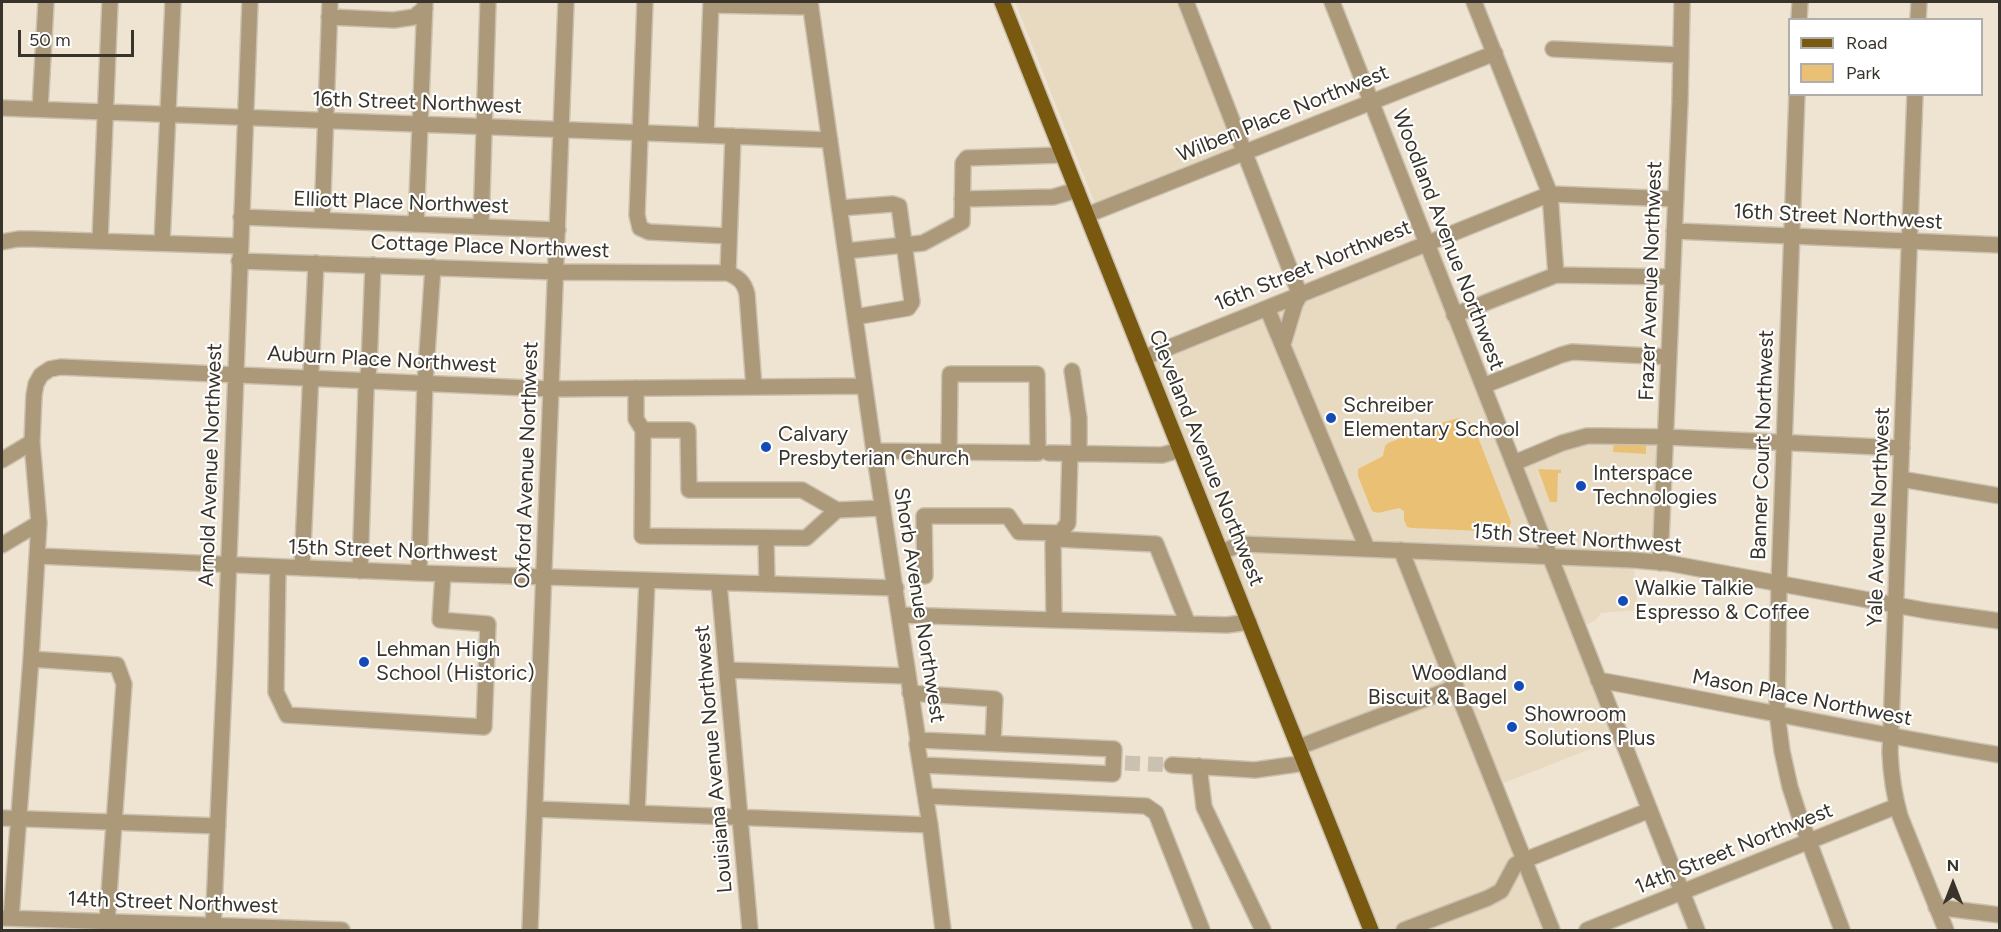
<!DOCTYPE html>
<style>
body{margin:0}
#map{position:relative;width:2001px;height:932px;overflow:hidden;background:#efe4d1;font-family:Figtree,sans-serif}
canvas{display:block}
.frame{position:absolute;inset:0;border:3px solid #38342c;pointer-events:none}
.legend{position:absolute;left:1788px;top:18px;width:195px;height:78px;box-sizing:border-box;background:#fff;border:2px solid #afaeab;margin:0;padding:8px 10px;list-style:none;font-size:18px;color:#38342c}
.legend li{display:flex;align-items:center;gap:12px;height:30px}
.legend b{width:30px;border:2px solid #afaeab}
.north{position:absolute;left:1923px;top:854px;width:60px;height:60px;-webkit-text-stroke:4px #fff;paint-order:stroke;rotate:0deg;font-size:16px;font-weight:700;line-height:24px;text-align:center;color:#38342c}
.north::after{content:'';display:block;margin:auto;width:21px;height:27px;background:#38342c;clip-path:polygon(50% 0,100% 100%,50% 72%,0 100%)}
.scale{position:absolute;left:18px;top:30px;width:116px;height:27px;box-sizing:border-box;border:3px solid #38342c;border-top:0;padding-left:8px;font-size:18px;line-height:21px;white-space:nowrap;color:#38342c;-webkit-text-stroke:4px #fff;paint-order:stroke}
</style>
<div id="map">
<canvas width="2001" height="932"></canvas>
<div class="frame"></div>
<ul class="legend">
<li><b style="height:8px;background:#79590f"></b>Road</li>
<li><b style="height:16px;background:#eac174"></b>Park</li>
</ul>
<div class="north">N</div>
<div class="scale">50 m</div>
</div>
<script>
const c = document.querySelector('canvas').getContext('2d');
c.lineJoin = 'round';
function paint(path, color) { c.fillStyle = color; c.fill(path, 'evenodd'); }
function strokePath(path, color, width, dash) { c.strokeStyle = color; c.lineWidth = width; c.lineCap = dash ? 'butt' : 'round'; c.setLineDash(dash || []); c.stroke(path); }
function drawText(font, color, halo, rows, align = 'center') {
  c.font = font + ' Figtree,sans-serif'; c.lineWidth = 4.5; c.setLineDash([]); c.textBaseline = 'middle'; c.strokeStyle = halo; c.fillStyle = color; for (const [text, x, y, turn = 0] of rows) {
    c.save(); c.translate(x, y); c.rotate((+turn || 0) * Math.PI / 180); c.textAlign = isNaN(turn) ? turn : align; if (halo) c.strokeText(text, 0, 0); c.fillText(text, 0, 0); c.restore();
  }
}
paint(new Path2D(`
 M1015,2H1177L1236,149L1095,204Z
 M1427,243L1514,462L1562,443L1666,437L1660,563L1633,560L1638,610L1601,613L1595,621L1577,628L1621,737L1496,786L1552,930H1371L1143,358Z`), '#e7dac0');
paint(new Path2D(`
 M1458,418L1470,422L1474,427L1511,522L1509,530L1505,532L1412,528L1407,527L1404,520V511L1399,508L1378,513L1372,511L1358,476V469L1383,456L1385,446L1388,443L1431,426Z
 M1614,442L1646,443V454L1613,452Z
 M1538,469L1561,470V473H1558L1557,502H1550Z`), '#eac174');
strokePath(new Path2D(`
 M1125,763L1172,765`), '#cac1b0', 15, [15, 8]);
const minor = new Path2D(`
 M645,2L637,215L640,228L649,232L729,236
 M810,2L874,451L918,740L917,744L930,825L943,930
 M1186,2L1300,295
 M1332,2L1697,930
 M1474,2L1550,194L1556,275
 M711,5L811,7
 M329,17L394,20L414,17L425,8
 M1799,20L1800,2
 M1918,20L1919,2
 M1553,49L1681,55
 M1797,94L1779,583L1777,713L1782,751L1790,787L1800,818L1842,930
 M1915,94L1890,753C1891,775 1894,795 1900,816L1946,930
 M2,108L830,140
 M40,109L46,2
 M706,135L711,2
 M962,199L1053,197L1077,190
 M840,208L893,204L899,206L912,302L908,308L855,317
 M1087,215L1495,53
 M241,217L558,230
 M322,220L330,2
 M416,224L425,2
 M481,227L488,2
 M1674,231L2000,245
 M100,241L110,2
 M2,242L18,239H32L240,246
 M162,243L173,2
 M846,251L923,243L962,222L963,163L967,158L1063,155
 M239,261L557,272L728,273C739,278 744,282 747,294L754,387
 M728,273L733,136
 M1267,308L1367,548
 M1454,315L1556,275L1672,277
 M1283,344L1295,304L1300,295
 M1143,358L1550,194L1676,199
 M1072,371L1079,418V454
 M1483,386L1561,355L1572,352L1669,357
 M636,388V419L643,430
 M874,451L1038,453L1037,374H950L949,452
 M1049,453L1162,455L1180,450
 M2,460L32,442
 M1514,463L1562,443L1587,436H1601L1666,437L1902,448
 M1901,479L2000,496
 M837,510L802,490H689L688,430H643L642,536L806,538L837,510L883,508
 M766,538L767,584
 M1056,539L1156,544L1188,624
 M2,545L39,523
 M1401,550L1552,930
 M1221,552L1242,544L1633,560L1668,563L1928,611L2000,621
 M38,556L419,573L896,588
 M1660,563L1680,102L1682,2
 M278,567L276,692L287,715L484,727L488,624L440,620L443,574
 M302,568L316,263
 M360,571L366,390L369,367L373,265
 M419,573L425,383L433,267
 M925,576L924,516H1008L1019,532L1061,533
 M719,583L750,930
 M900,615L1054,620L1053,543L1068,523L1070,454
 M1054,620L1227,625L1249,622
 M31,659L117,665L124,684L107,922
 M727,670L908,676
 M1598,680C1732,704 1865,733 2000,755
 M910,693L995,699L993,743
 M918,740L1114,749L1113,774L921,765
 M1299,747L1456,687
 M1172,765L1255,770L1305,763
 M1199,766L1204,807L1263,930
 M926,796L1146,806L1156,813L1202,930
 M535,809L930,825
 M637,813L647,581
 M2,818L218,826
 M1936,907L2000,915
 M3,918L342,930
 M11,918L31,659L39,523L32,442L34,395L36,384L41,375L50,369L61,367L550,389L865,386
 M213,930L225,663L250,2
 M530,930L566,2
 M1404,930L1488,898L1501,891L1515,865L1520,862L1650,810
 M1587,930L1897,806`);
const major = new Path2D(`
 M1002,2L1371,930`);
strokePath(minor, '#cac1b0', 18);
strokePath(major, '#cac1b0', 18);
strokePath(minor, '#ab9979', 15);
strokePath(major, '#79590f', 15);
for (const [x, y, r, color] of [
 [1331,418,6,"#154bb7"],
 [766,447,6,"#154bb7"],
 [1581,486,6,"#154bb7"],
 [1623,601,6,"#154bb7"],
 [364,662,6,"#154bb7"],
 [1519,686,6,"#154bb7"],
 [1512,727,6,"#154bb7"]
]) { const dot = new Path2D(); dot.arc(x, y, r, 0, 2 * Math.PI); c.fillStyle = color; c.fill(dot); strokePath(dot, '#fff', 2); }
drawText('21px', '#38342c', '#fff', [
 ["16th Street Northwest",417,103,2],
 ["Wilben Place Northwest",1283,114,-22],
 ["Elliott Place Northwest",401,203,2],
 ["16th Street Northwest",1838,217,3],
 ["Woodland Avenue Northwest",1448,240,69],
 ["Cottage Place Northwest",490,247,2],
 ["16th Street Northwest",1313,266,-22],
 ["Frazer Avenue Northwest",1651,281,-88],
 ["Auburn Place Northwest",382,360,3],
 ["Banner Court Northwest",1763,445,-88],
 ["Cleveland Avenue Northwest",1206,458,68],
 ["Arnold Avenue Northwest",211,465,-88],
 ["Oxford Avenue Northwest",527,465,-88],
 ["Yale Avenue Northwest",1879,517,-88],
 ["15th Street Northwest",1577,539,4],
 ["15th Street Northwest",393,551,2],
 ["Shorb Avenue Northwest",919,605,81],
 ["Mason Place Northwest",1802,698,11],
 ["Louisiana Avenue Northwest",714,759,-95],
 ["14th Street Northwest",1734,849,-22],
 ["14th Street Northwest",173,903,2]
]);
drawText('21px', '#38342c', '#fff', [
 ["Schreiber",1343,406],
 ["Elementary School",1343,430],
 ["Calvary",778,435],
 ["Presbyterian Church",778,459],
 ["Interspace",1593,474],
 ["Technologies",1593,498],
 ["Walkie Talkie",1635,589],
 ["Espresso & Coffee",1635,613],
 ["Lehman High",376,650],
 ["School (Historic)",376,674],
 ["Woodland",1507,674,"right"],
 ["Biscuit & Bagel",1507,698,"right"],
 ["Showroom",1524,715],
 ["Solutions Plus",1524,739]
], 'left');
</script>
